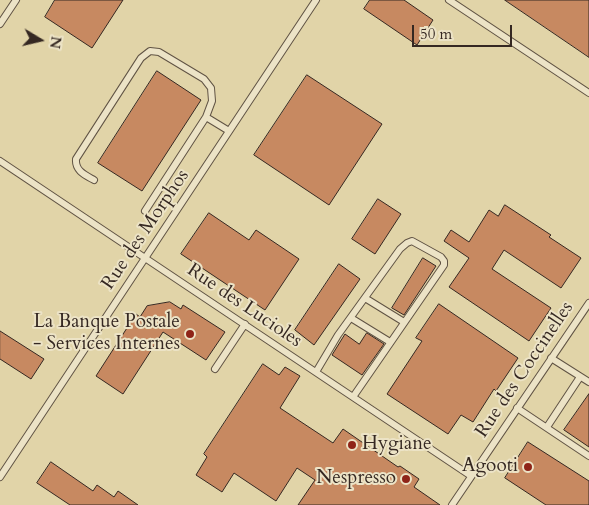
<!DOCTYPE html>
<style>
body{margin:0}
#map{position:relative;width:589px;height:505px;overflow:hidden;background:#e1d4a8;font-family:Cardo,serif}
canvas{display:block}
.north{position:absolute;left:15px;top:15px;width:50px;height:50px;-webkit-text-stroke:4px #ece3c6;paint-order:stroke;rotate:99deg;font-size:14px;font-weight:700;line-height:20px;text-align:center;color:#352822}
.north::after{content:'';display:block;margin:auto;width:18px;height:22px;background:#352822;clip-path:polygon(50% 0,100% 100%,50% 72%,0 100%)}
.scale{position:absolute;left:412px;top:25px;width:100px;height:22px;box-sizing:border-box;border:2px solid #352822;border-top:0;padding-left:6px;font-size:15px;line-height:18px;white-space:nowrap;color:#352822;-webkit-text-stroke:4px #ece3c6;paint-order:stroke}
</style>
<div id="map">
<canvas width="589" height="505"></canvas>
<div class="north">N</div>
<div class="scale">50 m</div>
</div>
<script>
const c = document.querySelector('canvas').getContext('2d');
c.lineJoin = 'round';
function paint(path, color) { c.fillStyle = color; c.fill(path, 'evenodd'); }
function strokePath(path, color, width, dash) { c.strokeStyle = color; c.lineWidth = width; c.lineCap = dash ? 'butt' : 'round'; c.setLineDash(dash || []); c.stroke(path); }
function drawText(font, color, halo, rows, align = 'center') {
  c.font = font + ' Cardo,serif'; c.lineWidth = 4; c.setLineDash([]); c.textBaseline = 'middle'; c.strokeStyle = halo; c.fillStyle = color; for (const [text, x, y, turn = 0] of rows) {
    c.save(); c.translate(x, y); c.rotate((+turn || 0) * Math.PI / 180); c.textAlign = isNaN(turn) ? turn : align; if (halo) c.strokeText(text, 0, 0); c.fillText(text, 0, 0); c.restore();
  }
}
const building = new Path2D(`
 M55,0H123L92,48L45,17Z
 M370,0H404L433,20L417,45L364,9Z
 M505,0H589V57Z
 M157,71L201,100L142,191L98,163Z
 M307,75L382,124L329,205L254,155Z
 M378,199L401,214L375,254L352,239Z
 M505,205L551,235L549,237L581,258L561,288L504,250L492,269L551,308L529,341L449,287L469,258L444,241L451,230L469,242L489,210L498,216Z
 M209,213L249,240L256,230L299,259L265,310L181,254Z
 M423,258L436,266L404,315L392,308Z
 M339,264L360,279L314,345L295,330Z
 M170,302L181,309L183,305L225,332L206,360L163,332L123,394L96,376L136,314L140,317L147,306Z
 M439,304L518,358L496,391L494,389L473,422L461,415L448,434L387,394L422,341L416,338Z
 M0,331L44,359L31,379L0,359Z
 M367,333L384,344L362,375L332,355L345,334L359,344Z
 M263,364L279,375L285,367L300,376L280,408L333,443L343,429L398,467L400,466L419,479L414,487L440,505H298L315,480L297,468L276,501L234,473L222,492L196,475L207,457L204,454Z
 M589,394V447L564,430Z
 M528,442L589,481V505H546L505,478Z
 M51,462L93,491L97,485L114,497L118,491L138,505H70L37,483Z`);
paint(building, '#c78961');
strokePath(building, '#352822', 1);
const service = new Path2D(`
 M449,0L589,93
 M0,24L16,0
 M0,161L145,258L471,476
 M94,180C85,175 75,171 76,159L141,58L150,51L159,52L204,79L211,88L212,101L206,117
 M145,211L206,117L229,131
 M365,298L404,322
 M351,318L390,342
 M551,358L589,382
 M215,369L245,324
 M316,372L338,335L400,249L407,243L412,241L441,257L444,261V265L353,397
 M517,408L589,456
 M547,427L580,377
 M0,477L316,0
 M452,505L589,303`);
strokePath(service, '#605344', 8);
strokePath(service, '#ece3c6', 6);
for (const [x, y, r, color] of [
 [190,334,5,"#8f2418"],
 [352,445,5,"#8f2418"],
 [528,467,5,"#8f2418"],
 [406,479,5,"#8f2418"]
]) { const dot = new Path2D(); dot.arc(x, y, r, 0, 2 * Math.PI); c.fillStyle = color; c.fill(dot); strokePath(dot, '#ece3c6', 2); }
drawText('19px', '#352822', '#ece3c6', [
 ["Rue des Morphos",146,230,-56],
 ["Rue des Lucioles",244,306,34],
 ["Rue des Coccinelles",525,370,-56]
]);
drawText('19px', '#352822', '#ece3c6', [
 ["La Banque Postale",180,323],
 ["- Services Internes",180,345],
 ["Hygiane",362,445,"left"],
 ["Agooti",518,467],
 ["Nespresso",396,479]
], 'right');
</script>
